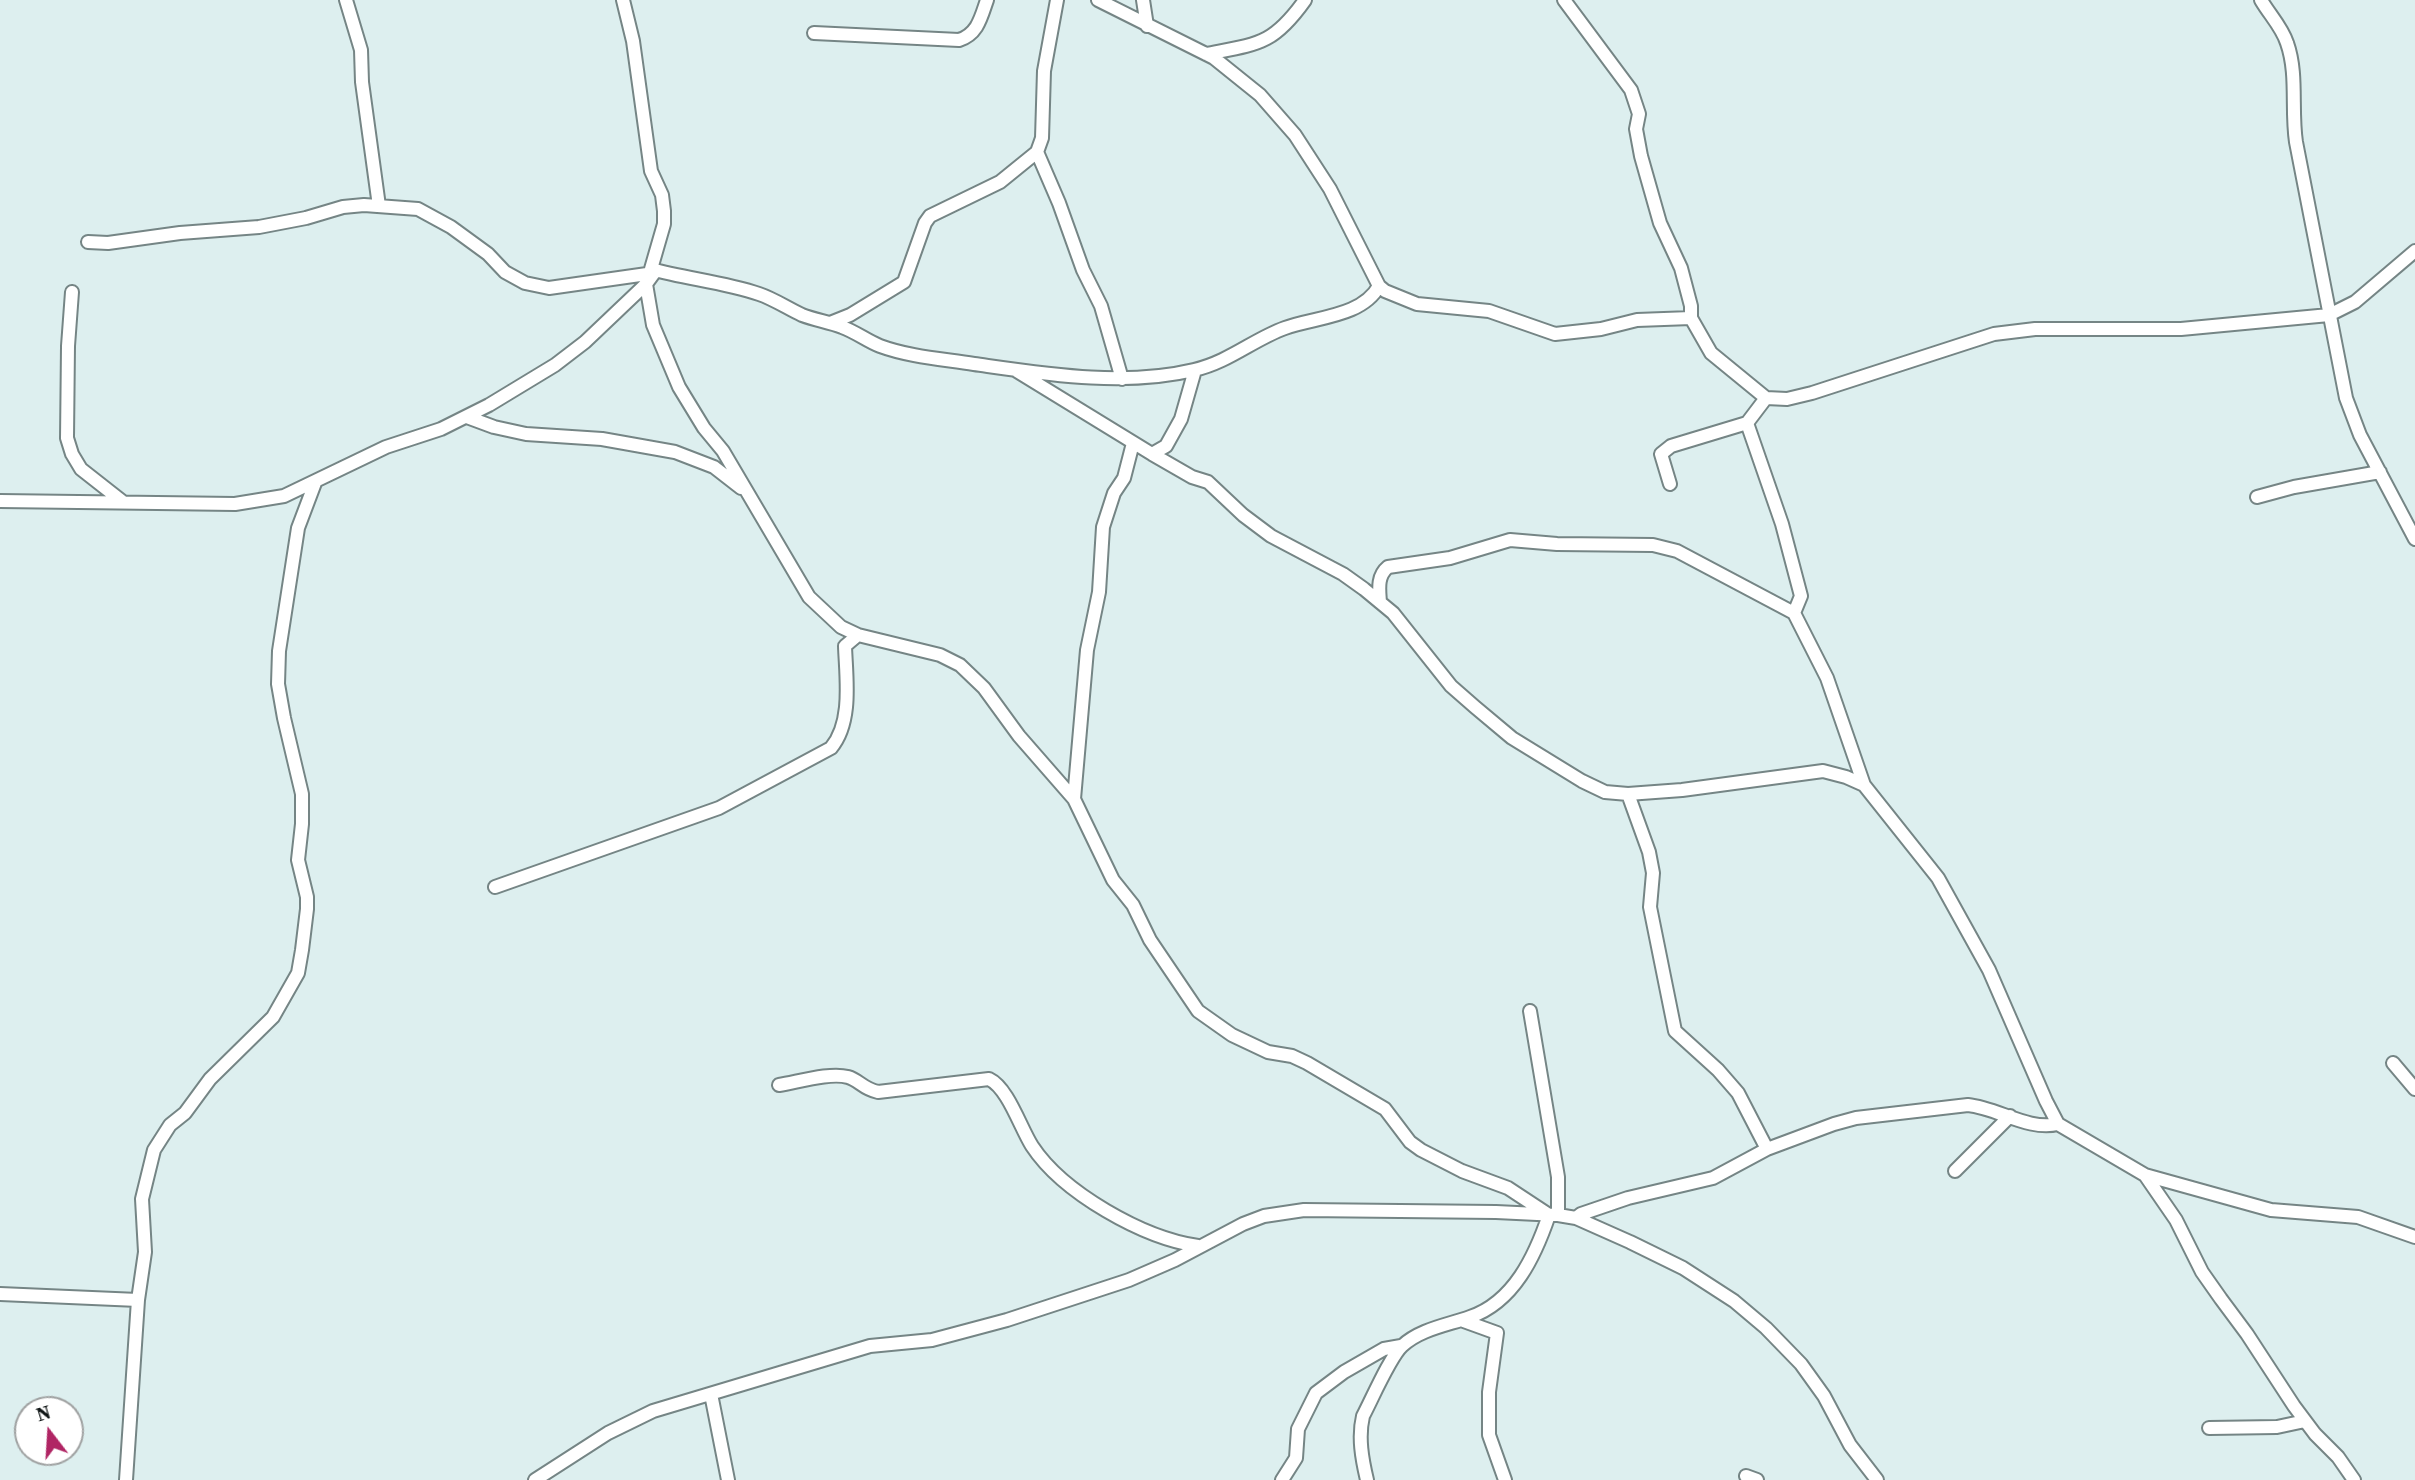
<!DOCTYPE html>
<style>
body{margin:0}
#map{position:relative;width:2415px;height:1480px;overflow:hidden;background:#ddefef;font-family:"Source Serif 4",serif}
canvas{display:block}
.north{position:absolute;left:14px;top:1396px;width:70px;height:70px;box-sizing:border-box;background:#fff;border:2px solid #9fa1a1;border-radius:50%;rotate:343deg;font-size:19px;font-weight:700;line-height:28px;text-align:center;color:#0f1515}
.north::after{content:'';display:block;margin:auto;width:24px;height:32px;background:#b02564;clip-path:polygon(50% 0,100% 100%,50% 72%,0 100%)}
</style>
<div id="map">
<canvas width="2415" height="1480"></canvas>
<div class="north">N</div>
</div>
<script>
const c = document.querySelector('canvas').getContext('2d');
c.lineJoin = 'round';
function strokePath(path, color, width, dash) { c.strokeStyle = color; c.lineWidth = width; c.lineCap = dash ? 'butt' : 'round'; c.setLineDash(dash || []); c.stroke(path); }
const minor = new Path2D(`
 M346,0L361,50L362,82L379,206
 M623,0L633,41L651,171L662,195L664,211V224L651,269L654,273L646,284L653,325L679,387L704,428L723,451L809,597L841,627L858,635L940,655L960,665L984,688L1019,736L1074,799L1113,880L1133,905L1150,940L1198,1011L1232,1035L1268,1052L1292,1056L1307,1063L1385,1109L1410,1142L1421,1150L1462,1171L1508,1188L1549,1215C1535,1256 1514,1302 1470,1317C1448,1325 1420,1329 1402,1346C1390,1357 1372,1399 1363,1416C1358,1437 1362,1459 1367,1480
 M1098,0L1214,58L1260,95L1295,135L1330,189L1379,286L1385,291L1417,304L1489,311L1555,334L1601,329L1637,320L1691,318L1711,353L1766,398L1787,399L1812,393L1994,334L2035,329H2181L2329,315L2355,302L2415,251
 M1143,0L1147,26
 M1564,0L1631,90L1639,114L1636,129L1641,156L1660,223L1681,268L1691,306V318
 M2261,0C2269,14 2282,27 2287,43C2298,74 2291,109 2296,142L2346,398L2360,435L2415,539
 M814,33L959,40C978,34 981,17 987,0
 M1206,54C1258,44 1273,45 1305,0
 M1037,152L1059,203L1083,270L1101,306L1122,379
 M88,242L108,243L180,233L259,227L306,218L343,207L364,205L418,209L451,227L488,254L505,272L525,283L549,288L654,273
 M651,269C687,279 724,282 759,294C774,299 787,308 802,315C815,320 829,322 842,327C856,332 867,341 880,346C910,357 943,359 974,364C1045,374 1123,387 1194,370C1229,362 1254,339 1285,328C1315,317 1362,317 1379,286
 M72,292L68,346L67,438L72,454L81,469L123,502
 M830,323L850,315L904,282L925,223L930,216L1000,182L1037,152L1042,138L1044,71L1057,0
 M1015,370L1152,454L1192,477L1208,482L1243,515L1271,536L1343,574L1364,589L1393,613L1451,686L1475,707L1512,738L1582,781L1605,792L1628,794L1682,790L1823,771L1846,777L1864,785L1938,878L1989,970L2046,1101L2058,1124L2145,1175L2271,1210L2358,1217L2415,1237
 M1766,398L1747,423L1782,524L1801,596L1794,613
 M467,417L494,427L526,434L602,439L675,452L714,467L741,488
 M1152,454L1166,446L1181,419L1195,370
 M1670,484L1661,454L1671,446L1747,423
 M2257,497L2294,487L2380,472
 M0,501L235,504L284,496L386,447L441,429L489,405L555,365L585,342L646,284
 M1380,602C1379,589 1377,576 1388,567L1450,558L1510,540L1557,544L1653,545L1677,551L1794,613L1827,678L1864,785
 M1628,794L1649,852L1653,873L1650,907L1675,1031L1718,1070L1738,1093L1767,1149
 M1074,799L1087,650L1099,592L1103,527L1114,493L1124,478L1133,443
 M495,887L719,808L831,748C853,722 846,677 845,646L858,635
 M1530,1011L1558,1177V1215
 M2393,1063L2415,1089
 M779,1085C798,1082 830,1072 848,1077C859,1080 863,1089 878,1092L989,1079C1008,1088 1020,1127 1032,1146C1063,1193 1143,1238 1198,1246
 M1955,1171L2010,1116
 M2145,1175L2176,1220L2202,1272L2221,1299L2247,1334L2294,1406L2315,1434L2338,1457L2354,1480
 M1576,1218L1581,1214L1628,1198L1713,1178L1767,1149L1834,1124L1856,1118L1968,1105C1998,1108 2028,1131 2058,1124
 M0,1294L138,1300
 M1461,1320L1497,1333L1489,1392V1435L1505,1480
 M711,1394L728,1480
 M2209,1428L2277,1427L2305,1421
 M1746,1476L1757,1480
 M126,1480L138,1300L145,1252L142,1199L154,1150L170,1125L185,1113L210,1079L273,1017L298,973L302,950L307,909V897L298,860L302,824V794L284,718L278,684L279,651L298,528L315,483
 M535,1480L608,1433L653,1411L870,1346L932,1340L1007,1320L1129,1280L1175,1260L1243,1224L1264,1216L1304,1210L1496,1212L1558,1215L1576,1218L1630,1242L1683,1268L1734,1301L1766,1328L1801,1364L1824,1396L1850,1445L1877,1480
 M1282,1480L1296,1458L1298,1429L1316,1393L1344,1372L1384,1349L1401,1346`);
strokePath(minor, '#758585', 16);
strokePath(minor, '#fff', 12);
</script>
